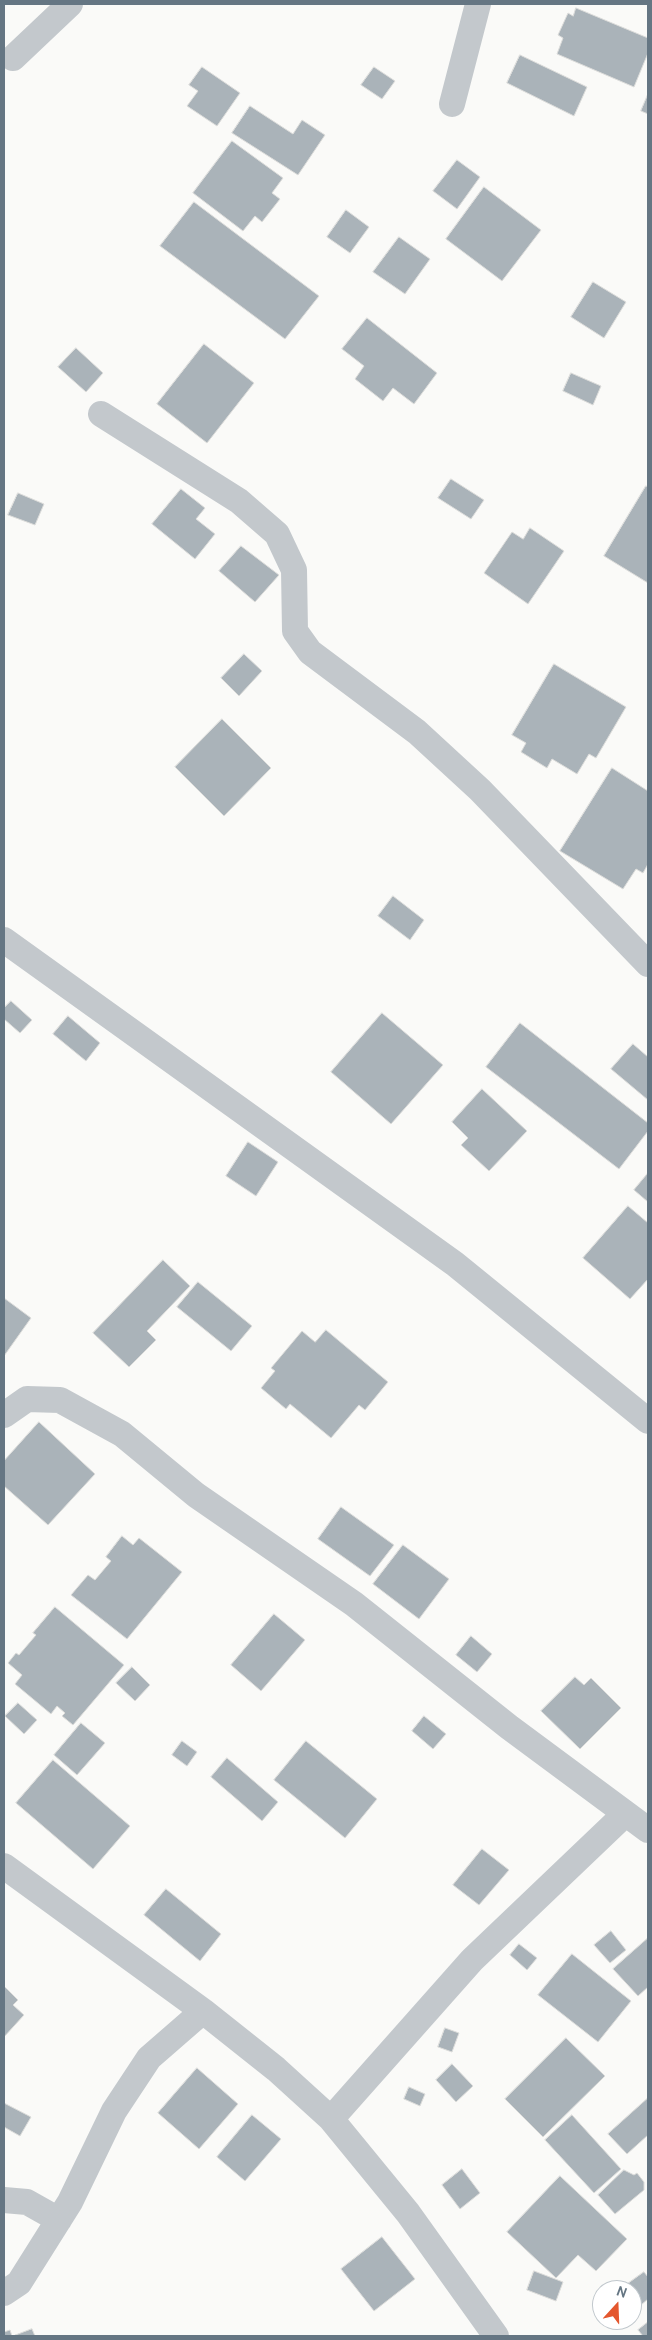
<!DOCTYPE html>
<style>
body{margin:0}
#map{position:relative;width:652px;height:2340px;overflow:hidden;background:#fafaf8;font-family:Cabin,sans-serif}
canvas{display:block}
.frame{position:absolute;inset:0;border:5px solid #657683;pointer-events:none}
.north{position:absolute;left:592px;top:2280px;width:50px;height:50px;box-sizing:border-box;background:#fff;border:1px solid #c1c8cd;border-radius:50%;rotate:20deg;font-size:14px;font-weight:700;line-height:20px;text-align:center;color:#657683}
.north::after{content:'';display:block;margin:auto;width:18px;height:22px;background:#e4572e;clip-path:polygon(50% 0,100% 100%,50% 72%,0 100%)}
</style>
<div id="map">
<canvas width="652" height="2340"></canvas>
<div class="frame"></div>
<div class="north">N</div>
</div>
<script>
const c = document.querySelector('canvas').getContext('2d');
c.lineJoin = 'round';
function paint(path, color) { c.fillStyle = color; c.fill(path, 'evenodd'); }
function strokePath(path, color, width, dash) { c.strokeStyle = color; c.lineWidth = width; c.lineCap = dash ? 'butt' : 'round'; c.setLineDash(dash || []); c.stroke(path); }
const building = new Path2D(`
 M576,8L648,38V53L634,87L557,54L563,38L558,35L568,13L573,16Z
 M520,55L587,87L574,116L507,83Z
 M202,67L240,93L217,126L187,106L198,91L189,85Z
 M374,67L395,81L382,99L361,85Z
 M648,94V114L641,111Z
 M250,106L293,134L302,120L325,135L298,175L232,133Z
 M232,141L283,178L272,193L280,199L262,222L255,216L243,231L193,193Z
 M457,160L480,177L457,209L433,191Z
 M484,187L541,230L502,281L446,239Z
 M194,202L319,296L285,339L160,246Z
 M346,210L369,227L350,253L327,237Z
 M399,237L430,259L405,294L373,272Z
 M593,282L626,302L604,338L571,317Z
 M367,318L437,373L414,404L393,388L383,401L355,379L364,366L342,349Z
 M204,344L254,383L207,443L157,404Z
 M76,348L103,373L86,392L58,367Z
 M571,373L601,386L593,405L563,391Z
 M451,479L484,500L471,519L438,498Z
 M646,486L648,487V583L604,556Z
 M181,489L205,508L196,519L215,534L195,559L152,524Z
 M18,493L44,504L35,525L8,515Z
 M530,528L564,551L528,604L484,573L512,532L523,539Z
 M241,546L279,575L255,602L219,571Z
 M244,654L262,671L239,696L221,678Z
 M554,664L626,707L596,758L589,754L577,774L552,759L547,768L521,752L526,743L512,735Z
 M222,719L271,768L224,816L175,767Z
 M612,768L648,791V864L643,873L636,869L623,889L560,851Z
 M393,896L424,920L410,940L378,916Z
 M11,1001L32,1020L20,1033L4,1019V1008Z
 M382,1013L443,1065L391,1124L331,1072Z
 M68,1016L100,1043L86,1061L53,1034Z
 M520,1023L648,1123V1131L619,1169L486,1067Z
 M633,1044L648,1057V1100L611,1069Z
 M482,1089L527,1131L489,1171L461,1145L468,1138L452,1122Z
 M248,1142L278,1162L256,1196L226,1176Z
 M648,1173V1202L634,1190Z
 M628,1206L648,1223V1279L630,1299L583,1258Z
 M163,1260L190,1286L147,1331L156,1340L129,1367L93,1333Z
 M198,1282L252,1326L231,1351L177,1307Z
 M4,1298L31,1318L4,1356Z
 M326,1330L388,1382L365,1410L359,1405L331,1438L290,1404L286,1409L261,1388L275,1371L271,1368L302,1331L315,1342Z
 M39,1422L95,1474L48,1525L4,1486V1461Z
 M341,1507L394,1545L370,1576L318,1539Z
 M122,1536L133,1545L139,1538L182,1572L127,1639L71,1595L88,1575L95,1580L111,1561L106,1557Z
 M403,1545L449,1579L419,1619L373,1584Z
 M55,1607L124,1665L73,1725L62,1716L65,1713L57,1706L51,1714L15,1684L22,1675L8,1663L16,1653L19,1655L36,1635L33,1633Z
 M274,1614L305,1640L261,1691L231,1665Z
 M471,1636L492,1654L477,1672L456,1655Z
 M132,1667L150,1685L135,1701L116,1683Z
 M575,1677L584,1685L591,1678L621,1708L580,1749L541,1711Z
 M18,1703L37,1720L24,1734L5,1716Z
 M424,1716L446,1734L433,1749L412,1731Z
 M81,1723L105,1743L77,1775L54,1755Z
 M182,1741L197,1752L187,1766L172,1755Z
 M306,1741L377,1799L345,1838L274,1780Z
 M227,1758L278,1802L262,1821L211,1777Z
 M53,1760L130,1826L93,1869L16,1803Z
 M482,1849L509,1870L479,1905L453,1885Z
 M166,1889L221,1934L200,1961L144,1915Z
 M611,1931L626,1950L610,1963L594,1945Z
 M648,1938V1987L638,1996L613,1969Z
 M519,1944L537,1958L527,1970L510,1955Z
 M572,1954L631,2001L598,2042L538,1995Z
 M4,1986L18,2000L13,2005L24,2015L4,2037Z
 M445,2028L459,2033L452,2052L438,2047Z
 M566,2038L605,2076L543,2137L505,2099Z
 M452,2064L473,2086L456,2102L436,2080Z
 M197,2068L238,2104L199,2149L158,2113Z
 M409,2087L425,2094L420,2106L404,2099Z
 M648,2098V2135L627,2154L608,2134Z
 M4,2103L31,2117L20,2136L4,2127Z
 M252,2115L281,2139L245,2181L217,2157Z
 M572,2115L621,2169L594,2193L545,2140Z
 M462,2169L480,2193L460,2209L442,2185Z
 M624,2170L634,2175L637,2173L644,2182V2190L615,2214L598,2195Z
 M560,2176L627,2239L596,2271L578,2255L556,2278L507,2232Z
 M382,2237L415,2279L374,2311L341,2269Z
 M534,2271L563,2282L556,2301L527,2290Z
 M644,2272L648,2277V2299L641,2305L632,2293V2290L626,2285Z
 M648,2322V2336H643L638,2330Z
 M32,2329L35,2336H4V2332L10,2330L12,2336Z`);
paint(building, '#aab3b9');
strokePath(building, '#dcdcda', 1);
strokePath(new Path2D(`
 M13,58L70,4
 M452,104L478,4
 M101,414L239,501L277,534L294,570L295,631L310,652L417,732L480,790L648,964
 M4,940L455,1264L648,1421
 M4,1415L27,1399L60,1400L122,1434L196,1495L354,1604L509,1727L648,1830
 M4,1866L203,2011L276,2069L331,2119L408,2213L496,2336
 M331,2119L472,1960L625,1814
 M4,2200L27,2202L59,2220
 M4,2293L19,2283L70,2202L114,2111L149,2058L203,2011`), '#c3c8cc', 26);
</script>
